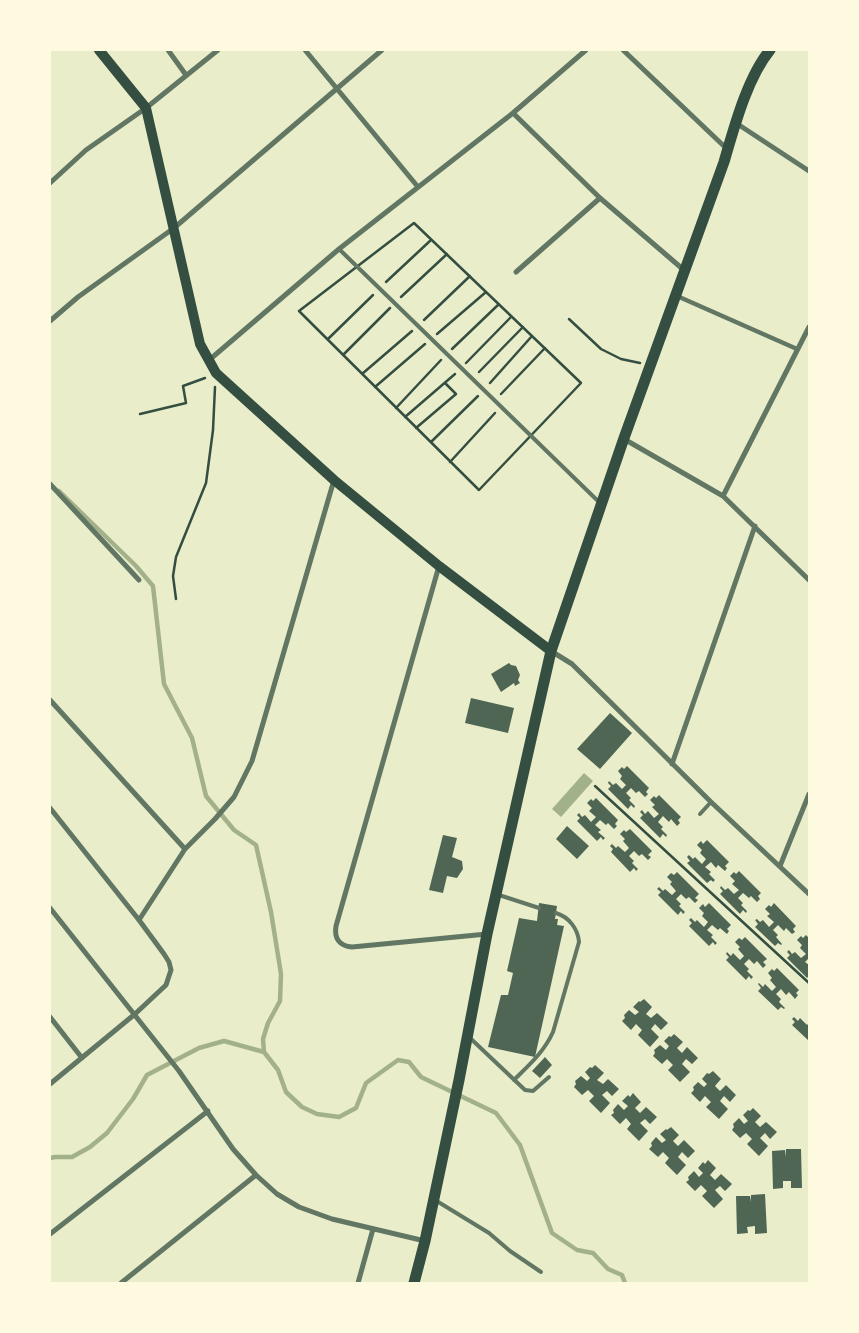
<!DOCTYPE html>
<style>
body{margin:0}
#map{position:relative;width:859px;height:1333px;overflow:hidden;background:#e9edc9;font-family:Raleway,sans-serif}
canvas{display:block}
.frame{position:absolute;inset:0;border:51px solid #fefae0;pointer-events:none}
</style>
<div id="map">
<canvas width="859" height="1333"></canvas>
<div class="frame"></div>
</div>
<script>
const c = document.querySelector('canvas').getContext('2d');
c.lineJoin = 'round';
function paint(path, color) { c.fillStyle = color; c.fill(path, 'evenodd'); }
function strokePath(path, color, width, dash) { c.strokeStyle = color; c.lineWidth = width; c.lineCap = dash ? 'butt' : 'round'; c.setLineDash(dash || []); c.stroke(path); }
paint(new Path2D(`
 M584,773L593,781L561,817L552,809Z`), '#a3b18a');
strokePath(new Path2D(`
 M59,491L136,566L153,586L164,684L192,738L206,796L234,830L256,845L271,912L281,974L280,1001L268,1023L263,1039L264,1052L278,1070L286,1092L302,1107L317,1114L339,1117L356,1108L366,1083L398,1060L409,1062L421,1077L496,1113L520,1145L552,1233L577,1250L593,1253L608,1269L622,1275L625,1283
 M50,1158L55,1157H72L90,1147L107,1133L133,1099L147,1075L199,1048L224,1041L264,1052`), '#a3b18a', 4.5);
paint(new Path2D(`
 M509,663L511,665L516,666L520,675L518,680L520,683L515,686L514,683L501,692L491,674Z
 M471,698L514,708L508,733L465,723Z
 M610,713L632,733L600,769L577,749Z
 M627,766L649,788L646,792L648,794L645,797L639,791L636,793L631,788L626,793L631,798L629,800L635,806L634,808L631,805L628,809L608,789L611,786L608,783L609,781L613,785L616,783L622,789L626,785L620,779L622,776L618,771L622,767L624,769Z
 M659,795L681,817L678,820L680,823L677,826L671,819L669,822L663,816L658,822L663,827L661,829L667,835L666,837L663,834L660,838L640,818L643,815L640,812L642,810L645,814L648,811L654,818L659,814L652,807L655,805L650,800L654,796L656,798Z
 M596,798L618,820L615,824L617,826L614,829L608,823L606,825L600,820L595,825L601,830L598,832L605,838L603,840L601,837L597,841L577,821L580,818L577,815L579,813L582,817L585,815L591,822L596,817L589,811L592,808L587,803L591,799L593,801Z
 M567,826L589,846L577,859L556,839Z
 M630,829L652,851L648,855L651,857L648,860L642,854L639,856L634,851L629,856L634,861L632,863L638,869L636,871L634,868L630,872L611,852L613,849L610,846L612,844L616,848L618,846L625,852L629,848L623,841L625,839L620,834L624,830L626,832Z
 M443,835L457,838L452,857L462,861L463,869L457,878L447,876L443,893L429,890Z
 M707,840L729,862L725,866L727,868L725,871L718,865L716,868L711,862L705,867L711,872L709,874L715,880L713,882L711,880L707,883L687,863L690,861L687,857L689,855L693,859L695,857L702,864L706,859L700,853L702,850L697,845L701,841L703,844Z
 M739,871L761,893L758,896L760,899L757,902L751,896L749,898L743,893L738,898L743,903L741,905L747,911L746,913L743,910L740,914L720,894L723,891L720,888L721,886L725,890L728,888L734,894L739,890L732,884L735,881L730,876L734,872L736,874Z
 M677,872L699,894L695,898L698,900L695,903L689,897L686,899L681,894L676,899L681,904L679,906L685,912L683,914L681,911L678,915L658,895L661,892L657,889L659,887L663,891L665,889L672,895L676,891L670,884L672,882L667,877L671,873L674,875Z
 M539,903L557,906L555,919H558L557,925L564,926L535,1057L488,1047L501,995H508L513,973L507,971L519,918L537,921Z
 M709,903L731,925L727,929L729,931L727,934L720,928L718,930L712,925L707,930L713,935L711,937L717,943L715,945L713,942L709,946L689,926L692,923L689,920L691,918L695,922L697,920L704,927L708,922L702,916L704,913L699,908L703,904L705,907Z
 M774,903L796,926L793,929L795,932L792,934L786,928L784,931L778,925L773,930L778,935L776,937L782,944L781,945L778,943L775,946L755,927L758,924L755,920L757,919L760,922L763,920L769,927L774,922L767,916L770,914L765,909L769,905L771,907Z
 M806,935L809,938V958L805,962L809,965V976L807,978L787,958L790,955L787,952L789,950L792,954L795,952L801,958L806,954L800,948L802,945L797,940L801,936L803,938Z
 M745,937L767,959L763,962L766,965L763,968L757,961L754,964L749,959L744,964L749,969L747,971L753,977L751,979L749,976L746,980L726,960L729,957L726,954L727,952L731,956L733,953L740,960L744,956L738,949L740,947L735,942L739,938L742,940Z
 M777,968L799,990L796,993L798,995L795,999L789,992L786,995L781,989L776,994L781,999L779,1002L785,1008L784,1009L781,1007L778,1010L758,991L761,988L758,984L759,983L763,987L765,984L772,991L776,987L770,980L772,978L768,973L772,969L774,971Z
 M644,999L652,1007L646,1014L651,1018L657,1013L668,1023L661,1030L655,1024L651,1029L659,1037L650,1047L638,1035L642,1030L636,1024L631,1030L622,1021L625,1018L624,1015L629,1010L635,1015L639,1012L633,1007L639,1001L640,1002Z
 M794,1017L798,1021L800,1018L807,1025L809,1023V1041L792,1025L795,1022L792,1019Z
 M674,1034L683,1042L677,1048L682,1053L687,1047L698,1058L692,1064L686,1059L682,1064L690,1072L680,1082L668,1070L673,1065L667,1059L662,1064L653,1056L655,1053L654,1050L660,1045L666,1050L669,1046L664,1041L669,1036L671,1037Z
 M545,1057L552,1065L540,1078L532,1071Z
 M595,1065L604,1073L597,1080L603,1084L608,1079L619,1089L612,1096L607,1091L602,1095L610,1103L601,1113L589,1101L594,1096L588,1090L582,1095L574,1087L576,1084L575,1081L581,1076L587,1081L590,1078L585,1072L590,1067L592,1068Z
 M713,1071L721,1079L715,1086L720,1091L726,1085L736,1095L730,1102L724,1096L720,1101L728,1109L719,1119L706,1107L711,1102L705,1096L700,1102L691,1093L694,1090L693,1087L698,1082L704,1087L707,1084L702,1079L707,1073L709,1074Z
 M633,1093L641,1102L635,1108L640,1113L646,1107L657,1117L650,1124L645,1119L640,1123L648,1131L639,1141L627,1129L631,1124L626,1118L620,1124L611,1115L614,1113L613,1110L618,1104L624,1110L628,1106L622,1101L628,1095L630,1097Z
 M753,1108L761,1116L755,1122L760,1127L766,1122L777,1132L770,1139L765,1133L760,1138L768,1146L759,1156L747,1144L752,1139L746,1133L740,1138L732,1130L734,1127L733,1124L739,1118L744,1124L748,1121L743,1115L748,1110L750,1111Z
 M671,1127L679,1135L673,1141L678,1146L684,1140L695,1151L688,1158L682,1152L678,1157L686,1165L677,1175L665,1163L669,1158L663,1152L658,1157L649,1149L652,1146L651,1143L656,1137L662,1143L666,1140L660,1134L666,1129L667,1130Z
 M786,1149H801L802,1188H791V1181H783V1188L773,1189L772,1151L785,1150L786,1157Z
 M708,1160L716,1168L710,1175L715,1180L721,1174L732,1184L725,1191L720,1186L715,1190L723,1199L714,1208L702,1196L707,1191L701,1185L695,1191L686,1182L689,1180L688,1177L694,1171L699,1177L703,1173L698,1168L703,1162L705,1164Z
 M765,1194L767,1233L755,1234V1226L747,1227L748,1233L737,1234L736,1196H750L751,1202V1195Z`), '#4f6655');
strokePath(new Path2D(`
 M414,223L581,383L479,490L299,311Z
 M386,282L431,240
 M401,297L447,254
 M569,319L601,349L621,359L640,363
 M424,320L470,276
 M437,334L486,292
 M328,339L373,295
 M452,349L499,304
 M343,355L390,308
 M466,363L511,317
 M479,372L523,327
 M362,374L412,331
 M490,383L532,336
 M375,387L425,344
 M501,394L545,348
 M396,408L441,360
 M140,414L186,403L183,386L205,378
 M405,417L455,374
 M416,428L456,394L445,383
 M431,442L478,396
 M450,462L495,413
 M176,599L173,576L176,557L206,483L213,430L215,387
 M595,786L809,983`), '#344e41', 2.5);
strokePath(new Path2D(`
 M339,249L600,503
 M700,814L711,802
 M499,895L539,908
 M469,1037L525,1090L533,1091L549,1077
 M514,1080C529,1065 544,1052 553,1032L579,942C578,929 569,917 556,913
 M435,1200L489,1233L510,1251L541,1272`), '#617663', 4);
strokePath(new Path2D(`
 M677,296L797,349`), '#617663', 4.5);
strokePath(new Path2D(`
 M168,50L186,75
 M305,50L418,187
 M623,50L727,149
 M513,113L600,198L685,271
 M736,123L809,171
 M50,183L86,150L146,108L218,50
 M516,272L600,198
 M50,321L78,297L174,228L382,50
 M208,361L339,249L513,113L586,50
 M624,439L723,496L809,580
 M50,484L139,580
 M723,496L809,327
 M439,566L336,926C334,938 339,946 352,947L487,934
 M551,651L572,664L711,802L809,894
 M50,700L185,849
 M672,764L755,526
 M50,808L139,920L164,954L169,962L171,970L166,985L135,1014L50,1084
 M780,866L809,794
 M50,908L179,1071L233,1149L256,1175L277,1194L299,1207L332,1219L425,1241
 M139,920L185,849L215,819L234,797L252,761L334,480
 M50,1017L82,1058
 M50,1234L208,1111
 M121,1283L256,1175
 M358,1283L373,1229`), '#617663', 5);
strokePath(new Path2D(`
 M99,50L146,108L200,344L216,373L334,480L439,566L551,651`), '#344e41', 10);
strokePath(new Path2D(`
 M414,1283L425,1241L459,1080L487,934L551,651L624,438L724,162C734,128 747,78 770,50`), '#344e41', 11);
</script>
